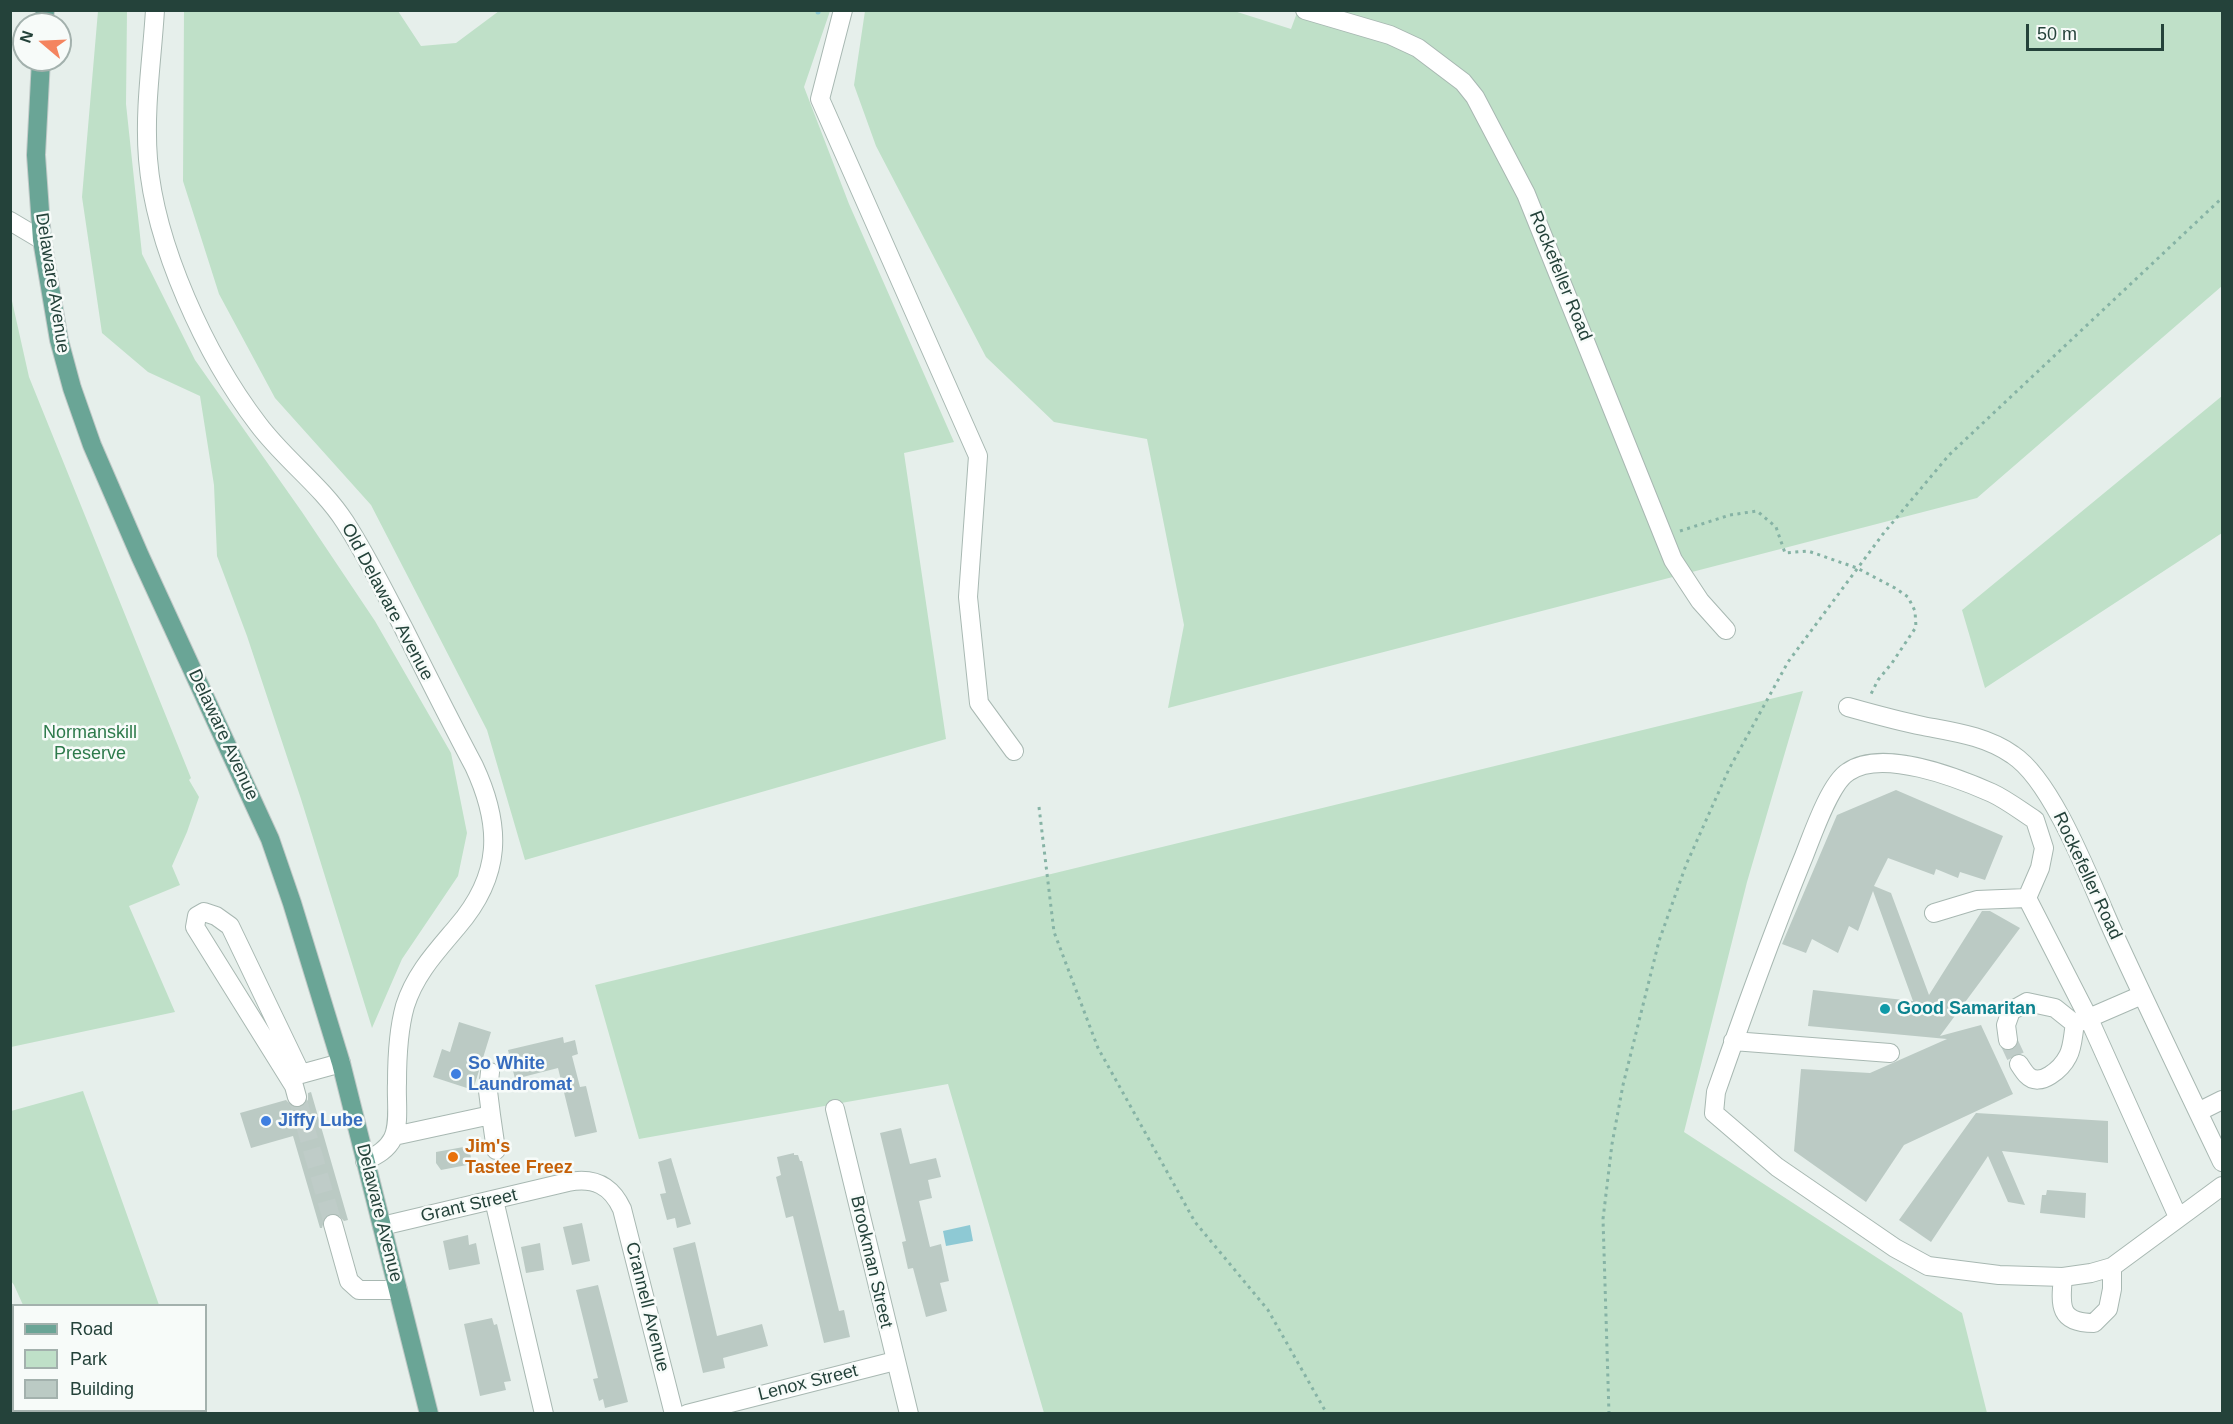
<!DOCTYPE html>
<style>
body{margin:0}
#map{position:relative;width:2233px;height:1424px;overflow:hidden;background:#e6efeb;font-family:Helvetica,sans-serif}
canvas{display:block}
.frame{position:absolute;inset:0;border:12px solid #24423a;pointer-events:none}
.legend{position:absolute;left:12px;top:1304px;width:195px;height:108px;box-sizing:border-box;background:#f7fbf9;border:2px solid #a3b1ad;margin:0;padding:8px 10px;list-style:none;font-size:18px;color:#24423a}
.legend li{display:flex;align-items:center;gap:12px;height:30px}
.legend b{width:30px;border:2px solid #a3b1ad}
.north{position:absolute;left:12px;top:12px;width:60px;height:60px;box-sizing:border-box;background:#f7fbf9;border:2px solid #a3b1ad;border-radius:50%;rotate:289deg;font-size:16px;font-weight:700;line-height:24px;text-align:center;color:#24423a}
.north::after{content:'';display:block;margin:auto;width:21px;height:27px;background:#f4845f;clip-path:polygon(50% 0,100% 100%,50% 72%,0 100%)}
.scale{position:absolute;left:2026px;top:24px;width:138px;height:27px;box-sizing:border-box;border:3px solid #24423a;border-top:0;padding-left:8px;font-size:18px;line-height:21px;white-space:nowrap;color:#24423a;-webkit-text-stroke:4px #f7fbf9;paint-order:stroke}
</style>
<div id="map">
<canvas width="2233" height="1424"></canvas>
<div class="frame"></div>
<ul class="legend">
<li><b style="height:8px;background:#6aa596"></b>Road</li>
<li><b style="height:16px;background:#bfe0c8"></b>Park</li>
<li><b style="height:16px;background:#bbcac4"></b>Building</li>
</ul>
<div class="north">N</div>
<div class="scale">50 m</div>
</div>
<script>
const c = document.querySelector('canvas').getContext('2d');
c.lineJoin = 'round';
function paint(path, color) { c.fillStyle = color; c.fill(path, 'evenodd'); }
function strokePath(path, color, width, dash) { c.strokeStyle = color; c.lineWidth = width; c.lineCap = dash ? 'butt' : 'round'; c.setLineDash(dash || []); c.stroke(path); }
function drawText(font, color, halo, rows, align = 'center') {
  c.font = font + ' Helvetica,sans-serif'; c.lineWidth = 5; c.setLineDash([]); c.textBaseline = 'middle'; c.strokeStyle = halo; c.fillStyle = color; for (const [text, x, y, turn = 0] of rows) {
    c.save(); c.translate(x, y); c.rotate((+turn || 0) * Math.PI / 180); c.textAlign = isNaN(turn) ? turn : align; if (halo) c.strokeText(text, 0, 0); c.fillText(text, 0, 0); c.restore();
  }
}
paint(new Path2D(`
 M1231,10L1291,29L1298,10L2222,11V286L1977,498L1168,708L1184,625L1147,439L1054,422L986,357L876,146L854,85L865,11Z
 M98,11H127L126,104L142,254L195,360L302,512L375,621L451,753L467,833L458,876L402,959L372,1028L301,799L247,636L217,556L214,485L200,396L148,372L102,333L82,197Z
 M184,11H398L421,46L456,43L499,11H830L804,87L849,204L954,442L904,453L946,739L525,860L487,730L371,505L275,398L219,294L183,181Z
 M10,292L29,377L191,778L189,780L199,797L187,832L172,866L180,885L129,906L175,1012L11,1047Z
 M2222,396V533L1985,688L1962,610Z
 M1803,691L1747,882L1684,1132L1962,1313L1987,1413H1044L948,1084L639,1139L595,985Z
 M83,1091L159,1305H23L14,1285L11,1281V1111Z
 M196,1410L198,1413L66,1414L65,1411Z`), '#bfe0c8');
paint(new Path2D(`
 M970,1225L973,1241L946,1246L943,1231Z`), '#8ec9d4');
strokePath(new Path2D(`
 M818,12V10`), '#8ec9d4', 5);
paint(new Path2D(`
 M1896,790L2003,836L1985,880L1960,872L1958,878L1936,869L1934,875L1888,858L1874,886L1891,893L1929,995L1982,911H1990L2020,928L1940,1036L1981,1025L2013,1094L1904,1145L1866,1202L1794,1151L1801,1069L1870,1073L1947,1039L1808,1026L1813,990L1913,1001L1873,891L1858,931L1849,926L1838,953L1812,939L1806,953L1782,944L1837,815Z
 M459,1022L491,1032L473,1090L433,1077L442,1049L450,1052Z
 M563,1037L564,1043L575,1040L578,1054L572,1056L580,1087L586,1086L597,1132L575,1137L558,1068L515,1079L508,1050Z
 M311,1092L348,1220L344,1221L336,1213H329L325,1217L322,1228H320L293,1136L251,1148L240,1113L286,1100L294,1108H300L308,1100V1093Z
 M1976,1113L2108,1121V1163L2002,1151L2025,1205L2008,1202L1988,1156L1931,1242L1899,1220Z
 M901,1128L910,1164L936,1158L941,1177L928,1180L932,1198L919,1201L930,1247L941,1244L949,1281L940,1283L947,1311L926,1317L913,1268L908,1269L902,1242L906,1241L880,1133Z
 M469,1146L472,1164L441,1170L436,1163V1152Z
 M794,1153V1155H798L800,1161H802L839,1311L844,1310L850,1337L824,1343L793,1216L786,1218L776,1177L781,1175L777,1157Z
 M671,1158L691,1224L677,1228L675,1218L667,1220L660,1194L666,1193L658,1162Z
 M2047,1190L2086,1193L2085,1218L2040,1213L2042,1195H2046Z
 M582,1223L590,1261L572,1265L563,1227Z
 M468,1235L469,1245L476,1243L480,1264L449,1270L443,1241Z
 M695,1242L717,1336L762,1324L768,1346L723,1358L725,1368L703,1373L673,1248Z
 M540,1243L544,1270L526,1273L521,1247Z
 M598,1285L628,1402L605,1408L603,1399L599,1401L593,1379L598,1378L576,1290Z
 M492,1318L494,1325L497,1324L511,1381L504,1382L506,1390L480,1396L464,1324Z`), '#bbcac4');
strokePath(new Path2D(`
 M2008,1040L2019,1064
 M297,1097L333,1224`), '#bfccc8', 18, [18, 9]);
const minor = new Path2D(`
 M155,10C152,60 144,109 148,159C155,246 206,356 258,424C284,459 321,485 345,522C367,556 385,593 404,629C427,675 450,721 474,766C502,826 502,875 457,927C436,952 415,974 405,1006C398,1031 397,1058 397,1083C396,1100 400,1123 393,1138C387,1150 377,1155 365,1161
 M843,10L820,99L978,456L968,597L979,703L1014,751
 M1305,10L1390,35L1418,48L1463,82L1475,97L1526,194L1673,560L1700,601L1726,630
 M10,221L42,240
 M1848,707C1873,714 1898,721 1923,726C1954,732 1986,736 2013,755C2055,783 2093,889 2115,936C2150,1012 2186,1087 2222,1162
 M1934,913L1977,900L2027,898
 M2008,1040L2006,1025L2011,1011L2027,1002L2055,1008L2075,1024L2142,995
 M1733,1041L1890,1053
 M2019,1064C2021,1067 2024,1072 2027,1075C2040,1089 2062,1068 2068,1056C2073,1047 2073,1033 2075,1024
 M297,1097L294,1086L195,927L197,916L204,912L216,916L230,926L301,1074L341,1063
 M835,1109L909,1414
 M2198,1112L2222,1100
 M491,1115L496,1150
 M394,1136L491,1115L488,1091L490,1072
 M494,1200L544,1414
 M2178,1217L2089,1019L2027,898L2040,868L2044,848L2035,820C2021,811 2007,800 1992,793C1958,778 1882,748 1848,772C1830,783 1812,836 1804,856C1772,934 1744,1012 1716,1092L1714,1113L1777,1167L1895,1248L1928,1266L1999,1275L2063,1277L2091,1273L2112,1267L2222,1186
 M333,1224L349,1281L359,1290H398
 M382,1226L568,1182C594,1177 611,1185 622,1209L674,1414
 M2063,1277C2060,1306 2059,1323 2094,1323L2108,1309L2112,1289V1267
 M687,1414L895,1361`);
const major = new Path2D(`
 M44,24L45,10
 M41,60L36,155L42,240L59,340L72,388L92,445L140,556L270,839L292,903L341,1063L429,1414`);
strokePath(minor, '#a8b8b2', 20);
strokePath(major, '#c2cac8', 20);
strokePath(new Path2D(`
 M1680,531L1730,515L1757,511L1776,527L1785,553L1808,551L1857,568L1895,588L1908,597L1915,611L1916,627L1892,663L1878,680L1870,696
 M1039,807L1054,932L1098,1048L1195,1222L1268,1310L1327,1414
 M1609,1414L1603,1219L1612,1144L1623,1085L1659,941L1686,865L1729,769L1788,662L1883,534L1949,455L2222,198`), '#86b3a5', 3, [3, 4.5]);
strokePath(minor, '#fff', 18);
strokePath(major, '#6aa596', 18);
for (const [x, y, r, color] of [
 [1885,1009,6,"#0f9aa8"],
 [456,1074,6,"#3f7fe0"],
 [266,1121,6,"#3f7fe0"],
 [453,1157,6,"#e8710a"]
]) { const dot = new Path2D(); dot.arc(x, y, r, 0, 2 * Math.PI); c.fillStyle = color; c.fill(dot); strokePath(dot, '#f7fbf9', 2); }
drawText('18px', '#24423a', '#f7fbf9', [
 ["Rockefeller Road",1560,276,68],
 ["Delaware Avenue",52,283,81],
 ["Old Delaware Avenue",387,602,62],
 ["Delaware Avenue",223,735,65],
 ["Rockefeller Road",2087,876,65],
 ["Grant Street",469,1206,-13],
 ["Delaware Avenue",379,1213,76],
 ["Brookman Street",871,1262,77],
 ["Crannell Avenue",647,1307,76],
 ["Lenox Street",808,1383,-14]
]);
drawText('18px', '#2d7a4b', '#f7fbf9', [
 ["Normanskill",90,733],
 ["Preserve",90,754]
]);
drawText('bold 18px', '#0d838f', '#f7fbf9', [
 ["Good Samaritan",1897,1009]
], 'left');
drawText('bold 18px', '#366cbe', '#f7fbf9', [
 ["So White",468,1064],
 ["Laundromat",468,1085],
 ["Jiffy Lube",278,1121]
], 'left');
drawText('bold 18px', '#c56008', '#f7fbf9', [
 ["Jim's",465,1147],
 ["Tastee Freez",465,1168]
], 'left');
</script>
